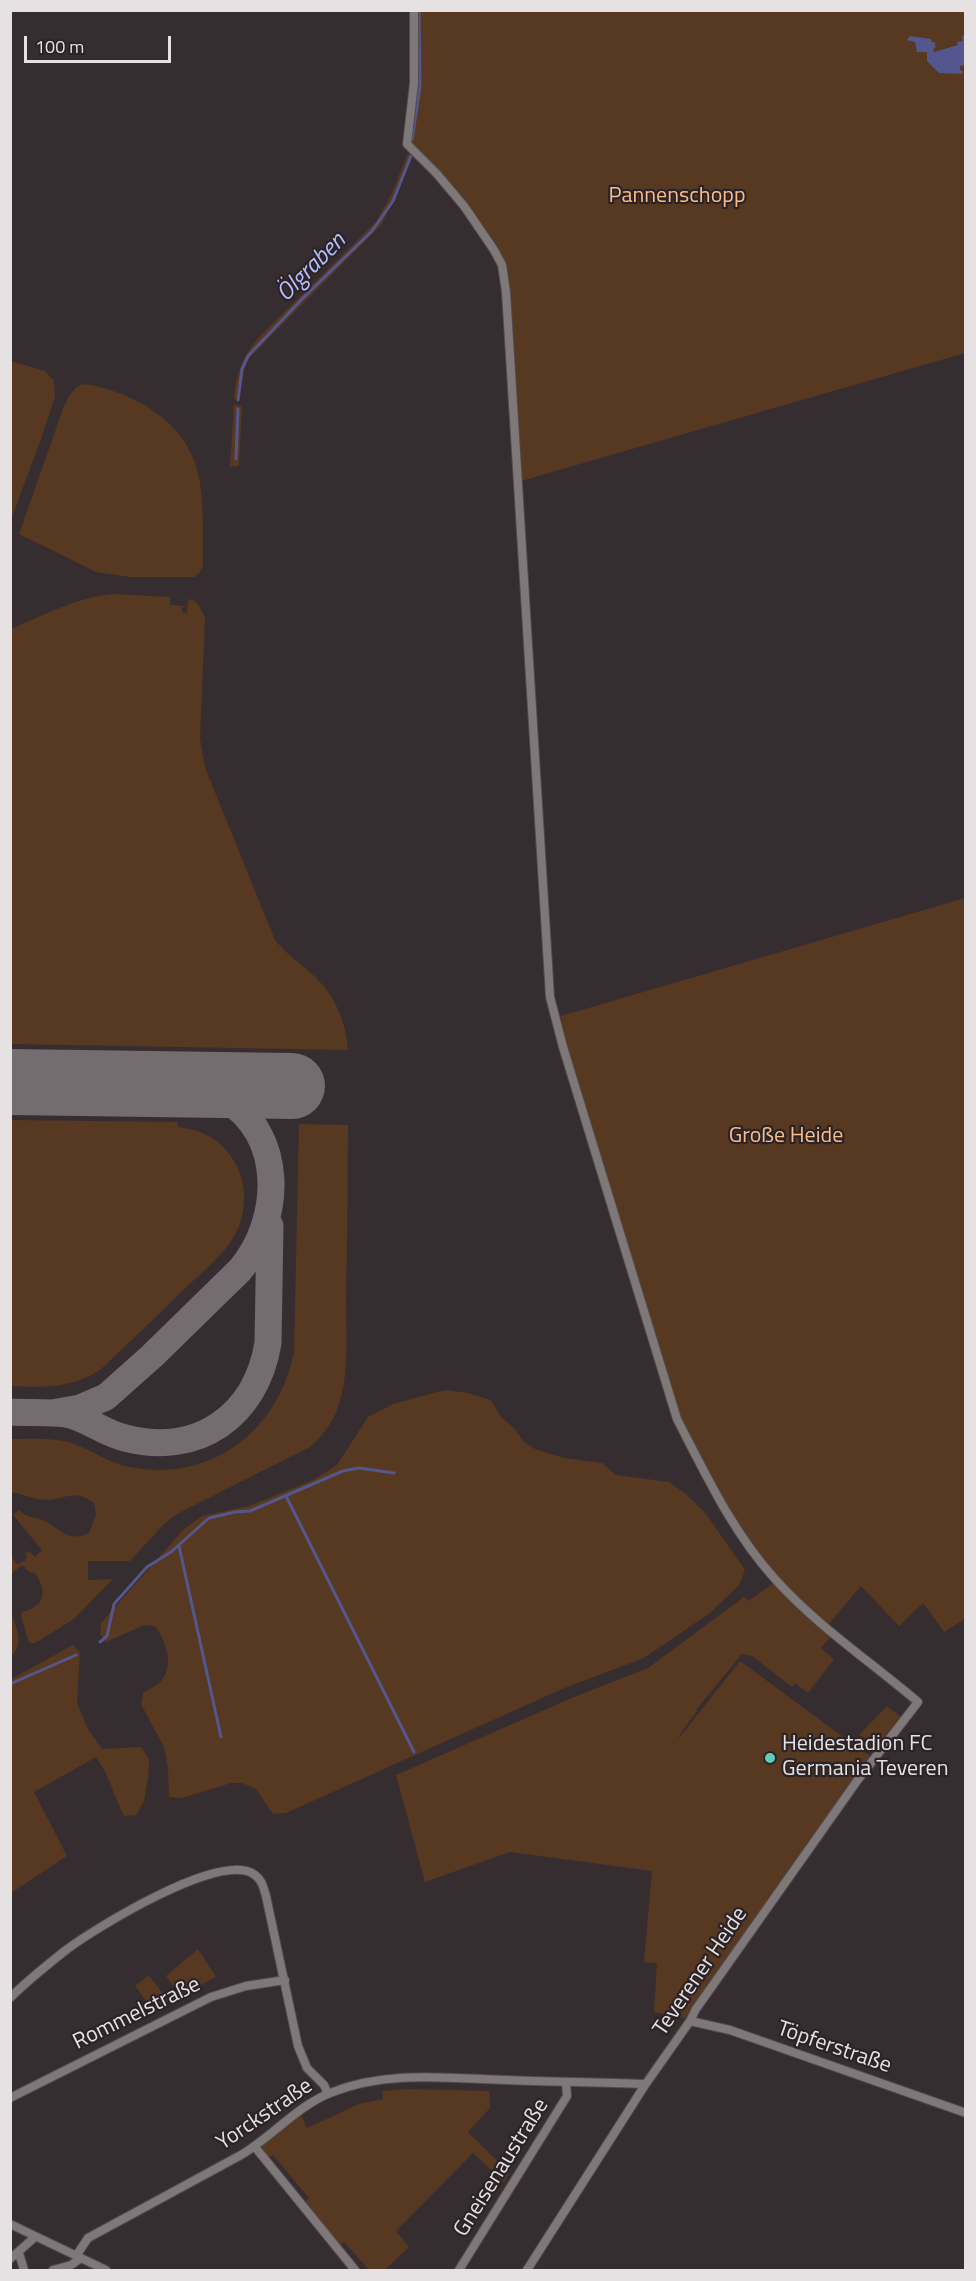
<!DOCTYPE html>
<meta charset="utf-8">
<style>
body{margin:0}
#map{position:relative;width:976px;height:2281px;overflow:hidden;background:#362d31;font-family:"Titillium Web",sans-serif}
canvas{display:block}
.frame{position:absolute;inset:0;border:12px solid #e6e1e3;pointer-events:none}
.scale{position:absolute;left:24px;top:36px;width:147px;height:27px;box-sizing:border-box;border:3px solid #e6e1e3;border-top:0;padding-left:8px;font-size:18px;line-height:21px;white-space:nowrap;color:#e6e1e3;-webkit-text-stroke:4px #2b2427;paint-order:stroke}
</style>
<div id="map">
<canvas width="976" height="2281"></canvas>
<div class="frame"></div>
<div class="scale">100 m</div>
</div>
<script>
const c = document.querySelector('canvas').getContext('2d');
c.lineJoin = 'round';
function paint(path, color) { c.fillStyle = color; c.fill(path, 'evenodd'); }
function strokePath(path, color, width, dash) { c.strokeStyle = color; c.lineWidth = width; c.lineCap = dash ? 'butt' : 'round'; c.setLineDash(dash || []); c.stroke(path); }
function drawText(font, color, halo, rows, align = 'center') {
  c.font = font + ' "Titillium Web",sans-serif'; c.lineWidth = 4.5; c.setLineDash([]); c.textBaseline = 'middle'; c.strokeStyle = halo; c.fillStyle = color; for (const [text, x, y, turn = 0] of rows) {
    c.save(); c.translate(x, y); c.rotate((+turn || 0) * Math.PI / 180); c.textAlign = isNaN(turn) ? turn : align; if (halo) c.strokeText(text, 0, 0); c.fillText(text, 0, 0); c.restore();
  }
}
paint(new Path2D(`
 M416,11H965V353L521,481L510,290L495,248L411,146Z
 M408,153L412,157L382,224L250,357L245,365L239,400L234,399C236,373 243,355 261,335L376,222L391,195Z
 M11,361L45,371L54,381L55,397L41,439L11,520Z
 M84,384C132,391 186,421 198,473C205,502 202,536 203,566L199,573L194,577H130L96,572L19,534L64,406C69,397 73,386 84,384Z
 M234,404L242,407L239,466L230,467Z
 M114,594L170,597V605L186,606L182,608V612L187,613L188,599C198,600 202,610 205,619L200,739L203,757L206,770L275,940C286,954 300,963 313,975C335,995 346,1021 348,1050L11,1044V629C45,615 76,597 114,594Z
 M965,898L966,1618L944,1632L923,1603L899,1626L861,1586L828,1625L777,1577L736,1525L681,1422L565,1042L561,1016Z
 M11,1120L177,1122L178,1127C202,1130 221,1139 234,1161C247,1182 247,1209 237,1231C225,1254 203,1272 184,1289C157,1316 129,1343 101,1369C71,1389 45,1387 11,1386Z
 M299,1124L348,1125C348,1184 347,1242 346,1300C346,1332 349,1367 341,1397C336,1418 326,1433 310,1447L177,1514L164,1524L130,1561H88V1580L113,1579L74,1619L35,1643H29L21,1615L22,1612C47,1606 47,1589 34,1572L31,1573L22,1565L11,1574V1556L17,1564L25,1561L27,1557L25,1554L29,1551L35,1557L42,1550L13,1515L19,1510C27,1519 35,1516 45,1521C61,1529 67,1543 89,1533L96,1515L94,1503C74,1488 67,1499 48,1500C36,1500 23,1494 11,1492V1439C31,1439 55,1437 74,1444C92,1450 107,1462 125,1466C208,1485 278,1433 294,1352Z
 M445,1390L468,1393L491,1400L500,1416L515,1429L524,1442L535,1449L564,1458L602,1463L616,1475L669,1482L686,1494L706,1514L745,1570L739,1585L710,1613L644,1658L562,1689L286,1813L273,1814L256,1789L242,1783H231L182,1798L169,1797L168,1768L164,1747L141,1704L143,1693C149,1689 158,1685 162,1680C174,1663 166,1642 155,1626L144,1625L106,1642L100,1634L101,1623L183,1530L202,1516L249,1506L313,1480L337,1465L368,1417L393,1404Z
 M774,1583L831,1637L821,1648L834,1659L808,1693L795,1683L792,1687L752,1656L742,1654L696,1710L697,1711L679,1736V1738L740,1661L861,1750L872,1757L685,2018L654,2012L657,1963L644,1962L652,1871L510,1852L425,1882L396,1775L574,1697L648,1668L744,1597L748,1601Z
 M10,1610C15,1625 26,1644 11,1656Z
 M73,1645L80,1652L77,1703L88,1729L102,1749L141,1747L149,1759L148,1778L144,1801L136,1815L124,1816C114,1796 109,1775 96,1757L34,1792L67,1856L11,1893V1679Z
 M887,1706L901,1717L874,1752L864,1747L868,1740L859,1735Z
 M198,1949L216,1977L180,1996L166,1976Z
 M149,1975L169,2002L153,2010L135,1986Z
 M408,2089L489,2091L490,2108L468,2132L509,2173L504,2182L473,2153L396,2231L409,2247L385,2270H369L344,2242L339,2246L304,2202L309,2198L273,2155L268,2158L262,2147L264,2144L301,2115L307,2128L359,2104L383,2099L382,2091Z`), '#573820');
paint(new Path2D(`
 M965,35V65L960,66V70L963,71L962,74L939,73L927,61V52H917L915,42L907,40L910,36L931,39L932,42L937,43L934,44L936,46L933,50L934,52L958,45L957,42L963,41L962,36Z`), '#54568e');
strokePath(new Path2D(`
 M412,140L420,87L419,10
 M238,400L242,369L248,356L303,298L372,231L393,201L411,156
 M236,459L238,409
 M286,1496L414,1752
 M179,1546L221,1737
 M100,1642L107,1636L114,1604L147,1567L171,1552L209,1518L235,1512L250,1511L343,1471L359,1468L394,1473
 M10,1684L76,1655`), '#54568e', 3);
strokePath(new Path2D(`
 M10,1412C29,1413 48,1412 66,1414C87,1418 104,1433 125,1438C198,1457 256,1416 268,1343L270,1226
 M52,1413L80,1408L106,1397L152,1356L240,1270C282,1221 286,1133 223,1098C209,1090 194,1088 179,1084`), '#746c6f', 27);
strokePath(new Path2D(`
 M10,1082L292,1086`), '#746c6f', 66);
const minor = new Path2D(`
 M414,10V83L407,144L437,174L464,206L494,250L502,265L506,292L550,997L563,1047L677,1419C706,1475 733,1533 775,1579C816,1625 871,1662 918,1702L857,1781L696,2009L690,2021L645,2085L527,2270
 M10,1998C27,1981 47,1965 66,1950C97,1927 216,1854 252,1873C262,1879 263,1886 266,1896L298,2046L307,2068L324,2085L328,2094
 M690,2021L730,2030L966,2113
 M10,2098L211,1997L246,1986L285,1980
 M255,2147L355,2270
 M10,2224L106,2270
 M19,2253L24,2270
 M76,2256L88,2238L241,2155C273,2136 296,2107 330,2093C386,2070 447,2078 506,2080C552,2082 597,2082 643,2084
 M10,2259L35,2237
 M53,2270L71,2265L81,2258
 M459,2270L567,2096L566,2082`);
strokePath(minor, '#524a4d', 10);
strokePath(minor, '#7e7978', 8);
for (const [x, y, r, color] of [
 [770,1758,6,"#5eceb7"]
]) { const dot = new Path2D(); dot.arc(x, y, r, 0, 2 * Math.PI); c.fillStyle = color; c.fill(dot); strokePath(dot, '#2b2427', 2); }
drawText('22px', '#fabc8d', '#2b2427', [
 ["Pannenschopp",677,197],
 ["Große Heide",786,1137]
]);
drawText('22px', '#e6e1e3', '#2b2427', [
 ["Heidestadion FC",782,1745],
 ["Germania Teveren",782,1770]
], 'left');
drawText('22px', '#e6e1e3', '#2b2427', [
 ["Teverener Heide",701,1972,-56],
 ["Rommelstraße",137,2014,-26],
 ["Töpferstraße",834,2048,19],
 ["Yorckstraße",265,2115,-34],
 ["Gneisenaustraße",502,2168,-58]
]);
drawText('italic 24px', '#b7bcff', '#2b2427', [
 ["Ölgraben",312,268,-45]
]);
</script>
